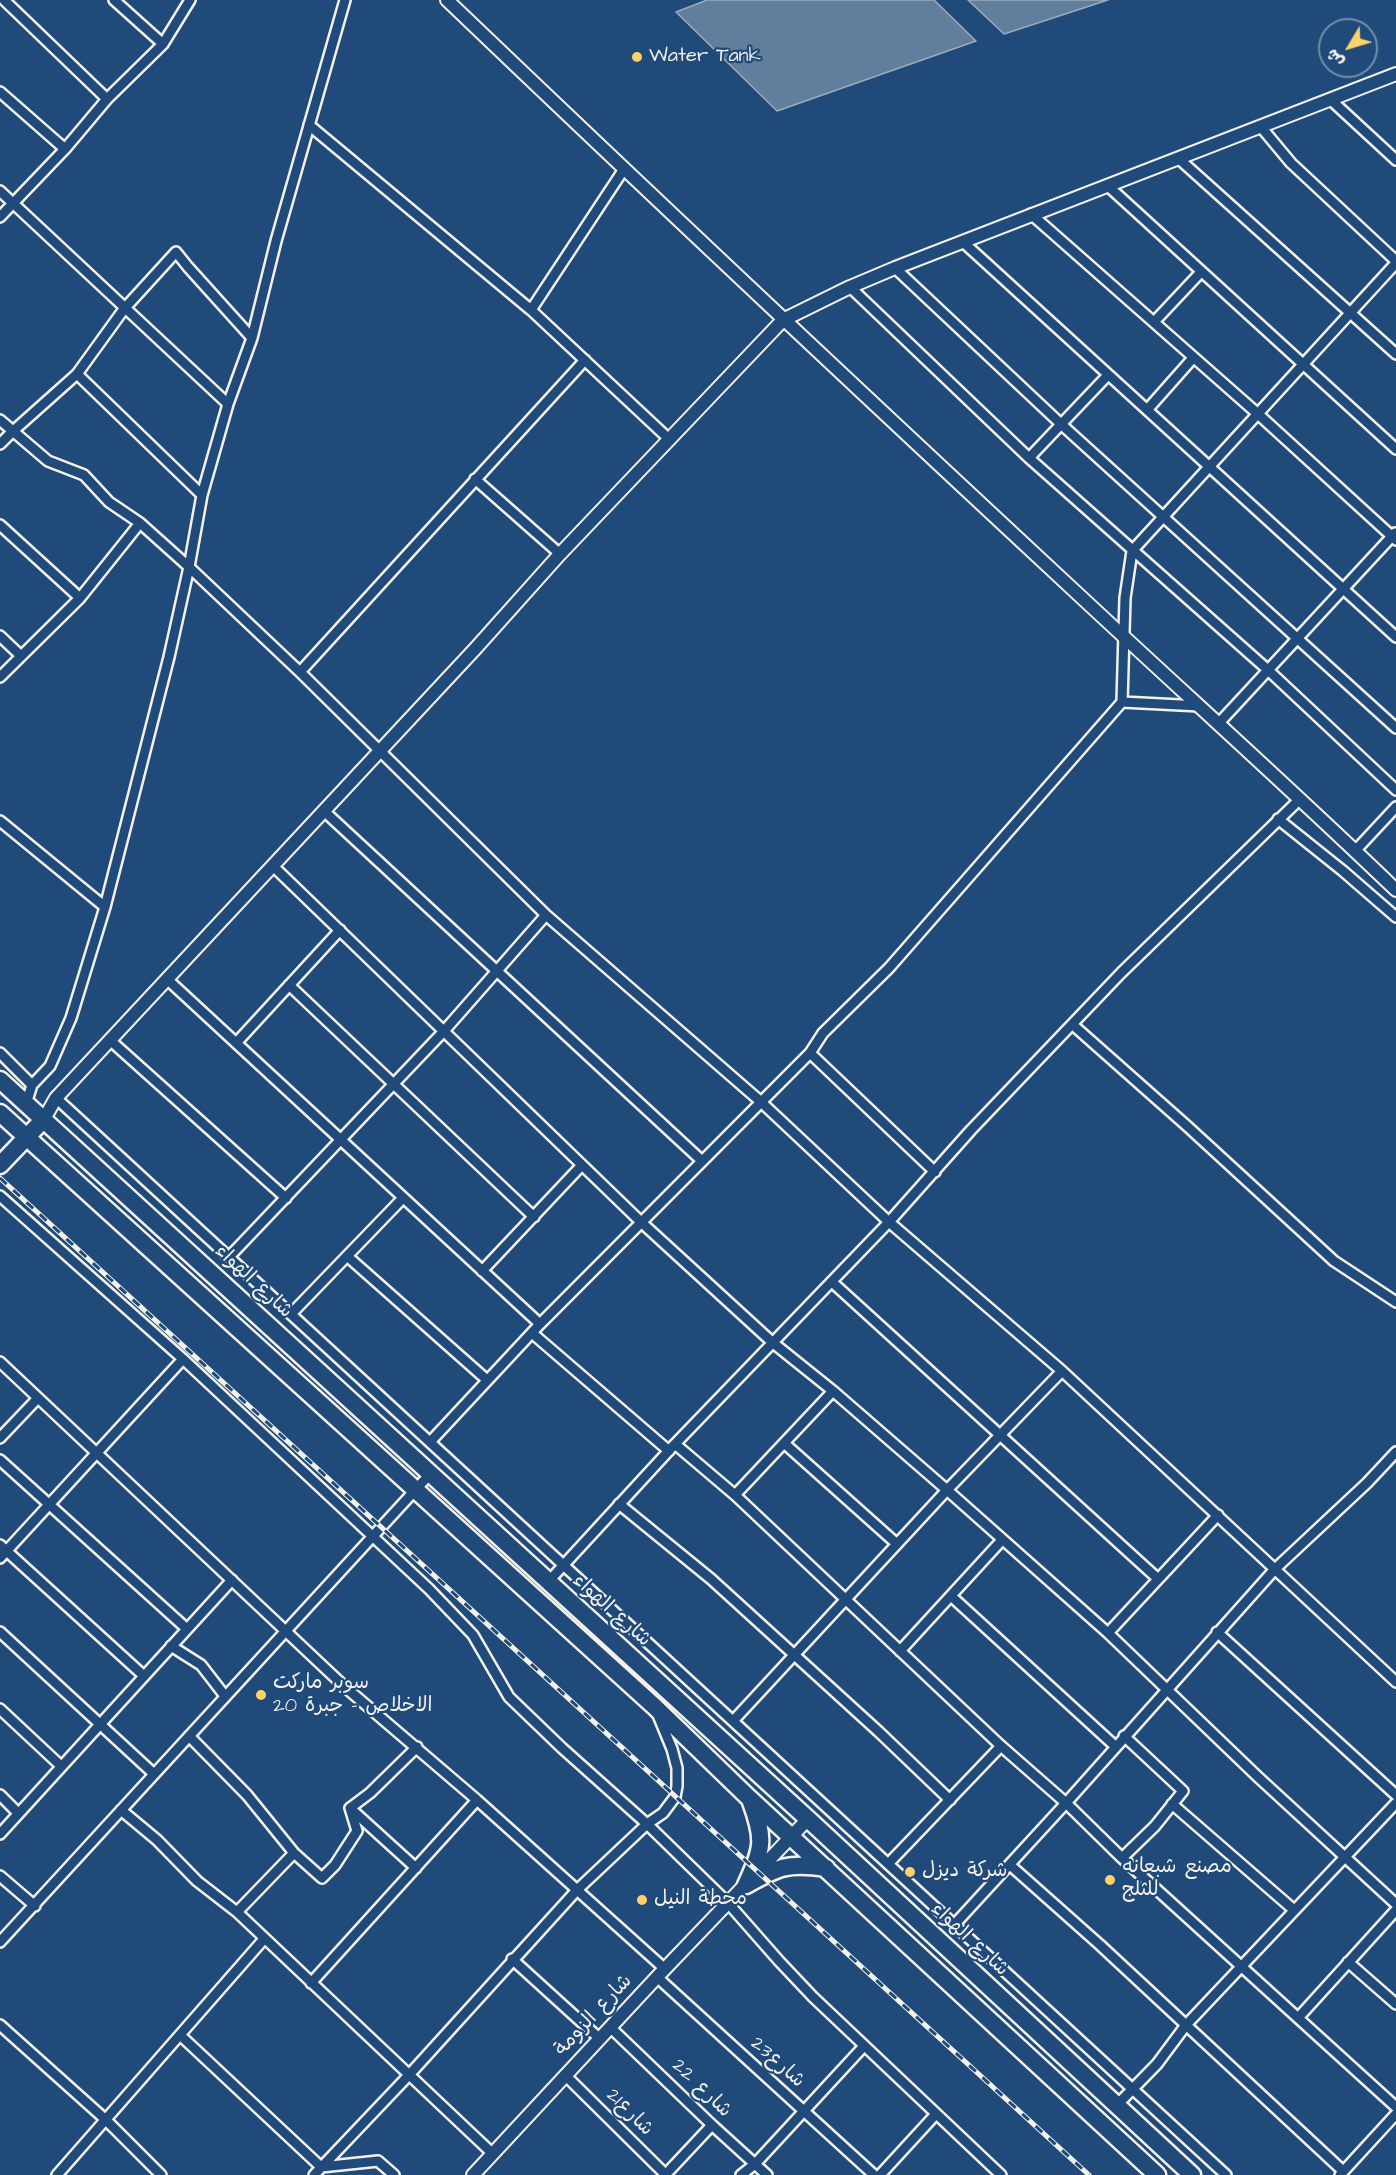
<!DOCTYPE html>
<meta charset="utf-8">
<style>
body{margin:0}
#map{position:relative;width:1396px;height:2175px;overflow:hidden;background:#1f4a7a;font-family:"Architects Daughter","Playpen Sans Arabic",sans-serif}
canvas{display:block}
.north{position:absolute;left:1318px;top:18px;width:60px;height:60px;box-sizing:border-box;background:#1f4a7a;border:2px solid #748da6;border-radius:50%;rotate:232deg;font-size:16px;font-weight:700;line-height:24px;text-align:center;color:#f4f1e8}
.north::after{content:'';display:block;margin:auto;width:21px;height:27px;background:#ffd166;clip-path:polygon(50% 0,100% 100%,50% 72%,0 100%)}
</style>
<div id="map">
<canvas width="1396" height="2175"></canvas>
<div class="north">ش</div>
</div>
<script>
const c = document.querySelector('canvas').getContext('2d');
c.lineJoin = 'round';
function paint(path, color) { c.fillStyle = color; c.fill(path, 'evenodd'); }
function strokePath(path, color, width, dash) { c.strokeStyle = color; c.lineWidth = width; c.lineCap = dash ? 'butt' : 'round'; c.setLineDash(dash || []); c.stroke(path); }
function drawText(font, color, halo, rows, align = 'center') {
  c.font = font + ' "Architects Daughter","Playpen Sans Arabic",sans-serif'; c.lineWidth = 4.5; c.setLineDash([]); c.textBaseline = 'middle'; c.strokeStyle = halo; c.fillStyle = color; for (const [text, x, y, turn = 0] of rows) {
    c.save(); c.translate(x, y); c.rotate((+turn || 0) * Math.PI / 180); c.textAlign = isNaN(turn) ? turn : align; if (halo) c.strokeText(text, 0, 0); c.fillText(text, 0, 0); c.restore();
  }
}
const water = new Path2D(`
 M707,0H934L976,41L777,111L676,12Z
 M968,0H1108L1004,34Z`);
paint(water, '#627e9d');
strokePath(water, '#9cacbb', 1.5);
const street = new Path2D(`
 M4,0L107,99
 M114,0L163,44
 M0,92L65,149
 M1331,100L1396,160
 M309,125L531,310L670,440
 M1261,127L1291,163L1396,261
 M1178,158L1396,354
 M1108,186L1396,449
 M0,191L228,404
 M1031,214L1258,414L1396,540
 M0,217L65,149L107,99L163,44L190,0
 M963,242L1396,637
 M895,268L1062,425L1396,728
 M850,287L1029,458L1268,670L1396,790
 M531,310L624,169
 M1154,322L1201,272
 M77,374L202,495
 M1147,410L1193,358
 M0,420L48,461L84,475L109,502L140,523L189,567L300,672L546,915L760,1101L889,1222L1062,1371L1396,1682
 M0,444L12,432L77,374L124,309L176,252L188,267L252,338
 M1029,458L1108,375
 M475,479L560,554
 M0,525L80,598
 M0,636L20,655
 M300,672L585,360
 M0,677L80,598L140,523
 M1122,702L1200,706
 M1219,723L1395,533
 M324,811L701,1160
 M1278,819L1343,871L1396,917
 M0,821L105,907
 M1355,851L1396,807
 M273,866L641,1222L772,1342L833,1391L947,1490L1108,1633L1258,1777L1396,1904
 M168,980L540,1324
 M289,985L534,1217
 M1073,1025L1187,1126L1334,1261L1396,1302
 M111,1041L286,1198
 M237,1042L340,930
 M0,1053L32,1085
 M810,1053L935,1172
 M56,1098L1226,2175
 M26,1104L32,1085L50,1066L71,1018L105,907L169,657L189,567L202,495L228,404L252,338L276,241L345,0
 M0,1196L183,1359L429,1589L473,1635L509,1697L562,1748L647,1824L728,1903L779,1961L813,1997L1001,2175
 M347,1256L487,1380
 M229,1257L444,1031L546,915
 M482,1271L582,1165
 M832,1282L1157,1578
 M291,1314L403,1198
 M532,1333L669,1451
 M0,1362L345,1687L477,1800L665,1969
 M0,1438L38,1398
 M430,1442L540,1324L810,1053L823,1033L889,968L1122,702L1125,598L1132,551L1396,263
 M784,1443L897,1544
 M675,1444L735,1495L1001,1746L1066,1803L1122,1858L1396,2107
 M0,1460L187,1629
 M735,1495L833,1391
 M619,1504L711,1579L879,1732L950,1800
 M0,1545L144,1676
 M0,1558L183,1359
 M548,1582L675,1444L889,1222L971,1130L1121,973L1300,799
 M951,1596L1115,1746
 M0,1632L154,1774
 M1217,1632L1396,1795
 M1108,1633L1218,1515
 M171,1646L201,1665L225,1696
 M900,1651L1002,1540
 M0,1709L61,1766
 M733,1721L947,1490L1062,1371
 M189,1736L247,1795L294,1853L322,1878L335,1865L357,1831L350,1808
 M0,1795L18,1813
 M1172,1804L1294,1910
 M350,1808L370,1793L417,1747
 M351,1809L416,1868
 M121,1810L157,1840L197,1881L237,1912L493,2154
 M0,1834L232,1580
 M1122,1858L1155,1826L1183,1791L1124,1736
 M888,1864L1001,1746
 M1010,1865L1100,1945L1343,2171
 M0,1876L35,1906
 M237,1912L294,1853
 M954,1925L1066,1803L1275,1569L1367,1483L1396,1452
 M0,1942L430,1474
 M512,1959L600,2039
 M1348,1962L1396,2004
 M657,1977L874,2175
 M311,1983L477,1800
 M1298,2018L1396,1910
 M0,2025L106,2120L161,2175
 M611,2028L712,2125L767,2175
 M180,2035L321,2167L378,2161L394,2175
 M566,2076L666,2175
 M1117,2105L1157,2064L1186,2025L1396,1803
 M666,2174L712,2125
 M57,2175L264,1939
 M314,2175L409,2075L577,1890L647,1824L663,1813L675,1797L677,1786V1768L672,1749L658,1715
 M741,2175L755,2164L864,2046
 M880,2175L936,2114
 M1340,2175L1396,2114`);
const secondary = new Path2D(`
 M447,0C656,200 868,399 1080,596C1185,694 1292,790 1396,890
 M44,1119L56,1098L475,649L560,554L783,320L850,287L895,268L1396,74
 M473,2175L657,1977L808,1819`);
const highway = new Path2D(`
 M0,1080L808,1819L1192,2175
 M0,1113L655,1707L749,1798L1157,2175
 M0,1165L44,1119
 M746,1885C763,1848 765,1840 751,1802
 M746,1885C778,1867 788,1862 826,1868`);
strokePath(street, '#f4f1e8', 14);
strokePath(secondary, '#f4f1e8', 16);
strokePath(highway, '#f4f1e8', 21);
strokePath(street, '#1f4a7a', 9);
strokePath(secondary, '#1f4a7a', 12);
strokePath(highway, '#1f4a7a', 16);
const rail = new Path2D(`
 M0,1178L1089,2175`);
strokePath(rail, '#f4f1e8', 5);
strokePath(rail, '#1f4a7a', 3, [9]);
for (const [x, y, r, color] of [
 [637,57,6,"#ffd166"],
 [261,1695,6,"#ffd166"],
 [910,1872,6,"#ffd166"],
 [1110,1880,6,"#ffd166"],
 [642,1900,6,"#ffd166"]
]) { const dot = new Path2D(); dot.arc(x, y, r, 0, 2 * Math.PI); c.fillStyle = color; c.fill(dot); strokePath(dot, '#1f4a7a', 2); }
drawText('20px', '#f4f1e8', '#1f4a7a', [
 ["Water Tank",649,57],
 ["سوبر ماركت",273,1684],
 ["الاخلاص - جبرة 20",273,1707],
 ["مصنع شبعانه",1122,1868],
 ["للثلج",1122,1891],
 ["شركة ديزل",922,1872],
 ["محطة النيل",654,1900]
], 'left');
drawText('20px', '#f4f1e8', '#1f4a7a', [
 ["شارع الهواء",253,1282,43],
 ["شارع الهواء",611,1611,42],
 ["شارع الهواء",969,1940,43],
 ["شارع الزومة",594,2016,-47],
 ["شارع23",777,2063,42],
 ["شارع 22",701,2089,44],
 ["شارع21",629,2113,45]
]);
</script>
